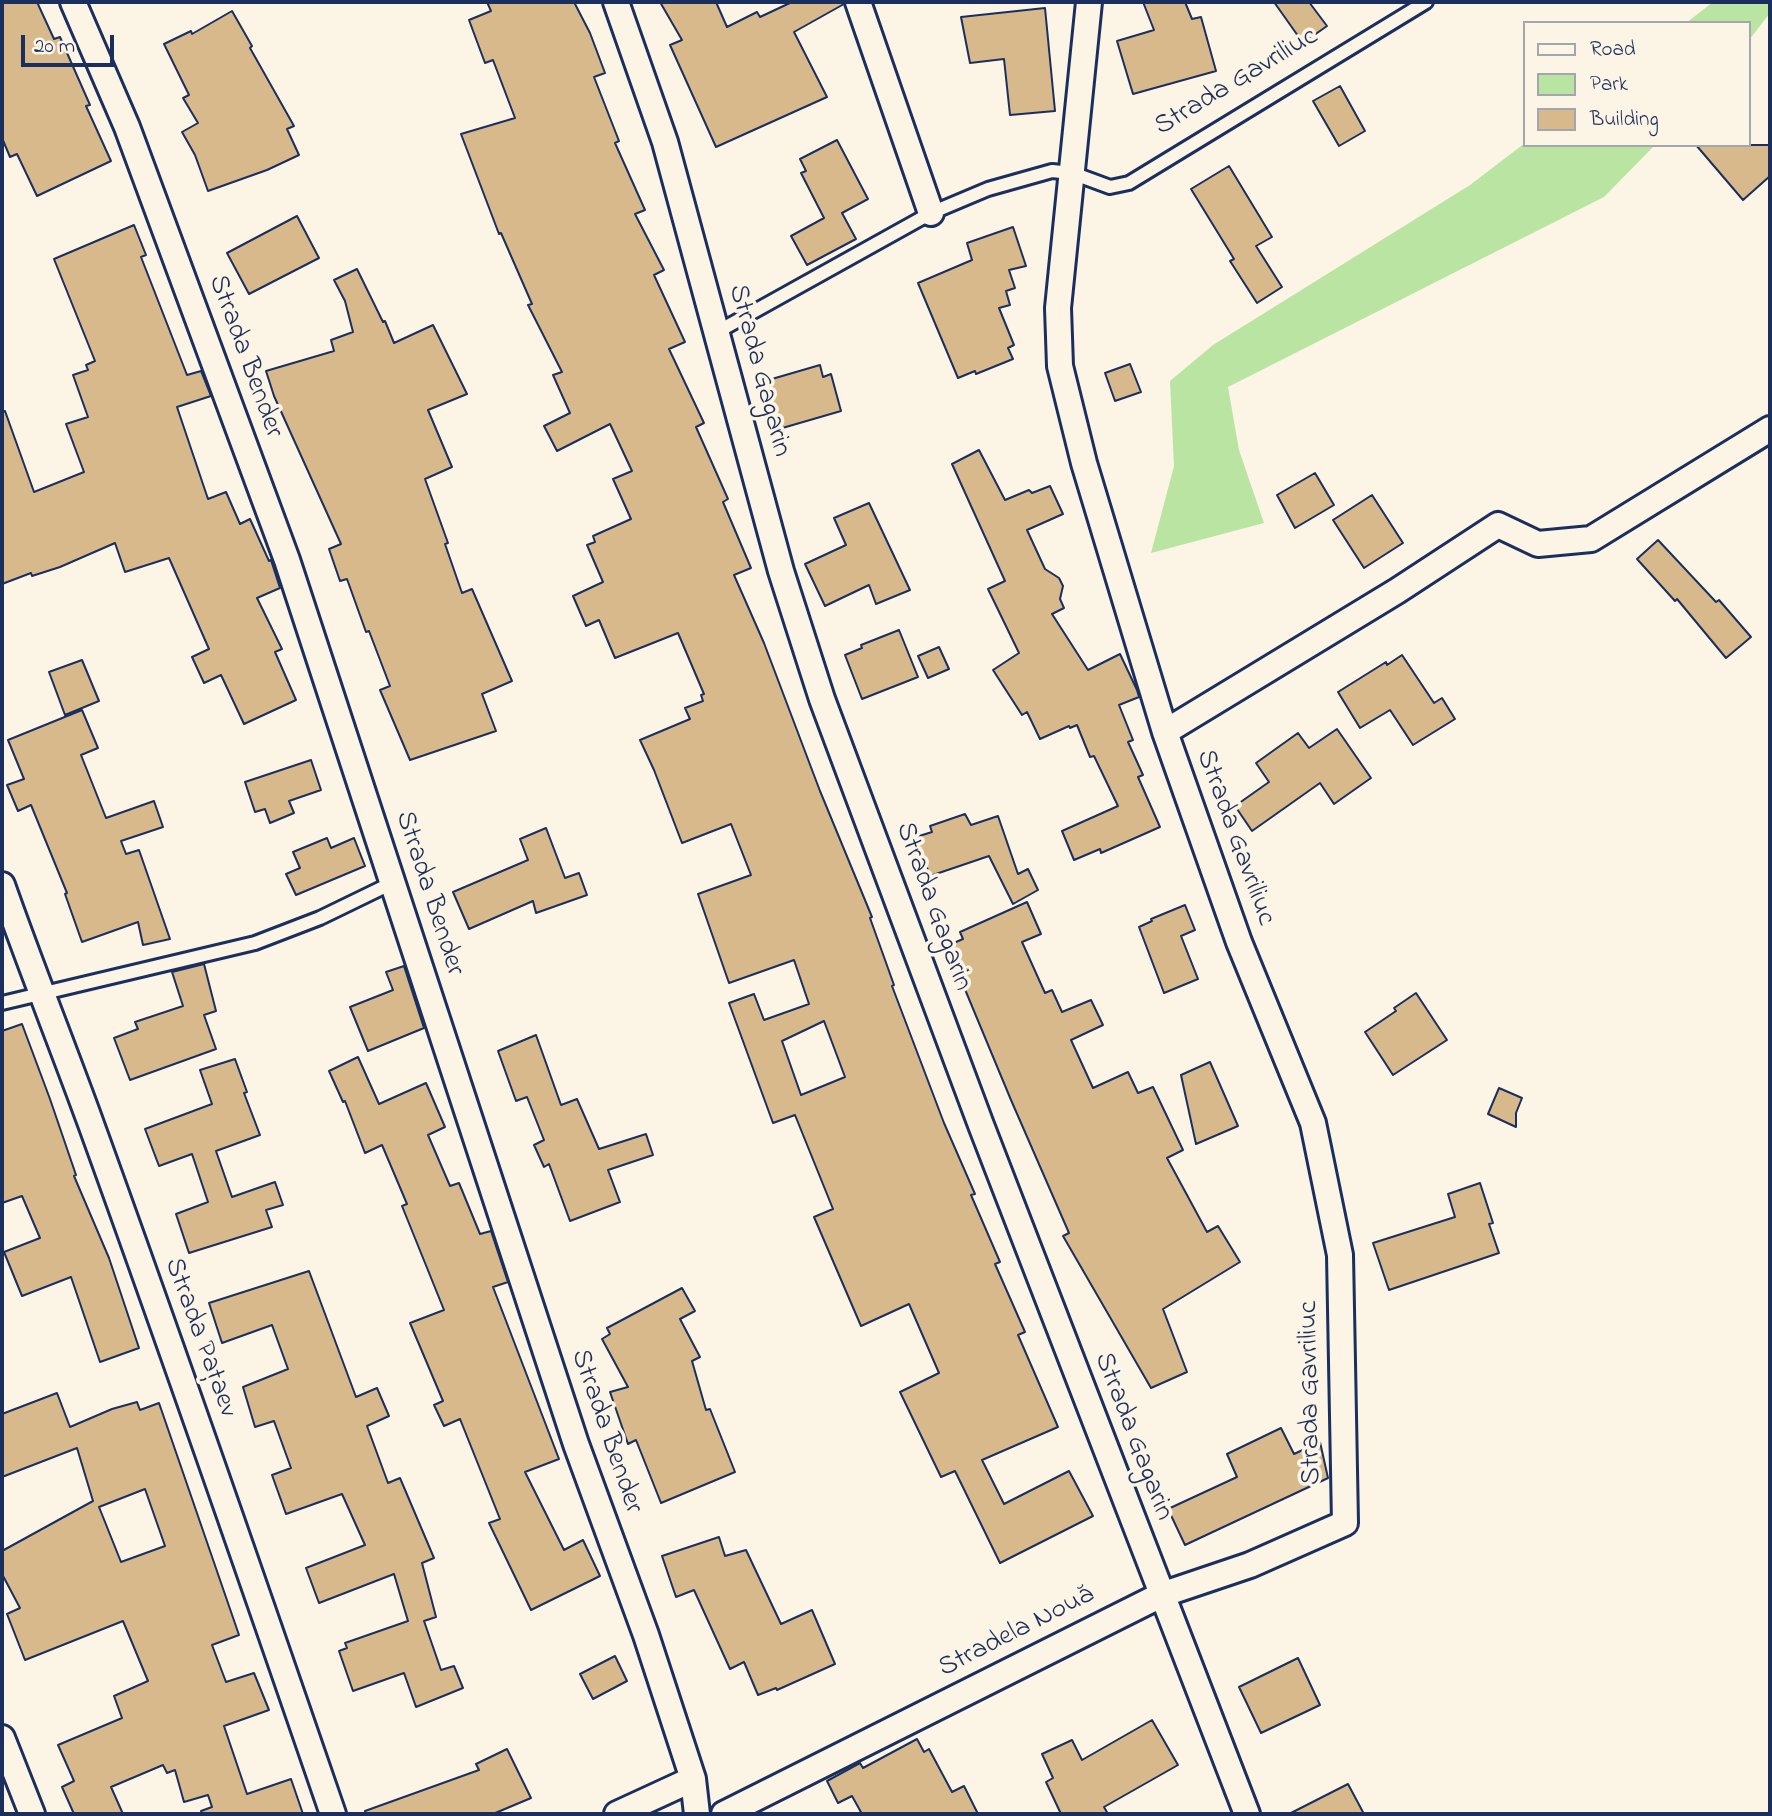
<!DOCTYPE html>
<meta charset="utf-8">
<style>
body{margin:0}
#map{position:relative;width:1772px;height:1816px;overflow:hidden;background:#fcf5e5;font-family:"Indie Flower",sans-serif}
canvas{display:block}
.frame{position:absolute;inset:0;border:4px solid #1b2f5e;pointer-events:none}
.legend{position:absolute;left:1523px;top:21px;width:228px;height:126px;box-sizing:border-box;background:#fcf5e5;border:2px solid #a2a6af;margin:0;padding:9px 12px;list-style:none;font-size:21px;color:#1b2f5e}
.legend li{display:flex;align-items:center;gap:14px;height:35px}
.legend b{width:35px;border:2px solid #a2a6af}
.scale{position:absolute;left:21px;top:35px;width:93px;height:32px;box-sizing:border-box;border:4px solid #1b2f5e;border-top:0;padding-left:9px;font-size:21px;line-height:24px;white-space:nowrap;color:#1b2f5e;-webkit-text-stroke:5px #fcf5e5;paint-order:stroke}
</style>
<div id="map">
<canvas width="1772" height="1816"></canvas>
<div class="frame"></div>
<ul class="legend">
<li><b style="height:9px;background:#fcf5e5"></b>Road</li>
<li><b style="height:19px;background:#bae4a1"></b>Park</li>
<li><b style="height:19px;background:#d7b98b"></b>Building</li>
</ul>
<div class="scale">20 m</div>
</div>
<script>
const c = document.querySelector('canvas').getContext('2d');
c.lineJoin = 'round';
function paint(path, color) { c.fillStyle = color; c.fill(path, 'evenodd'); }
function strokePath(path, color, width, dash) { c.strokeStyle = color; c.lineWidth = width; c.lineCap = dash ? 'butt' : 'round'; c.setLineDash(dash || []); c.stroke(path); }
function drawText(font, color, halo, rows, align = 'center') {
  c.font = font + ' "Indie Flower",sans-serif'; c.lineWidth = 7; c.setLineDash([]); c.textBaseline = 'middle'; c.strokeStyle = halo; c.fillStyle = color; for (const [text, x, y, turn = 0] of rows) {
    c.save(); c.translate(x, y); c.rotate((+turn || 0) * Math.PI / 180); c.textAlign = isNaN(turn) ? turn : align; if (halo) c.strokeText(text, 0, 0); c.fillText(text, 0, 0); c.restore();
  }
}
paint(new Path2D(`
 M1713,2H1770V13L1749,40V23H1686Z
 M1525,143V145H1655L1604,197L1228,387L1239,450L1264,523L1151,553L1174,466L1170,381L1213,345L1470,185Z`), '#bae4a1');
const building = new Path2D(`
 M2,2H37L54,39L60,37L90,105L86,106L111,161L37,196L17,154L10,157L2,138Z
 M487,2H574L590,33L605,73L594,77L619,141L615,143L645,210L635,214L664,270L654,275L685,342L669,349L704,423L696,427L728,499L723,502L751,568L734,575L764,643L820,791L872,917L870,918L894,985L892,986L944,1123L975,1194L971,1195L1000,1262L995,1264L1025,1332L1018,1335L1058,1427L982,1460L1004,1504L1069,1471L1093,1516L1000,1563L955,1471L941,1477L900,1392L939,1373L909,1304L861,1326L814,1217L833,1209L795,1115L773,1123L729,1003L754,994L764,1020L809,1004L794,960L729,983L698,894L751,875L731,824L682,843L654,770L640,740L690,719L685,708L703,701L701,695L704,694L678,633L615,658L599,620L586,626L573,596L603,582L587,545L595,542L593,536L631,519L613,479L632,471L610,424L557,451L544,426L570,413L553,375L562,372L528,305L532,304L501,233L499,234L461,134L515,118L493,60L485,63L469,20L491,11ZM824,1021L845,1077L801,1095L782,1041Z
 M660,2H716L727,27L757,12L760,17L792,2H843L844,4L794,32L827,97L716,147L670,45L682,40Z
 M1143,2H1185L1192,19L1201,17L1216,71L1133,94L1117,41L1154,30Z
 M1274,2H1309L1327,26L1303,43Z
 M1045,8L1055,111L1010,115L1004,59L970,63L961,17Z
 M232,11L252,46L250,48L294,126L287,129L299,155L267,170L208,191L195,155L182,132L198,123L183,98L189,95L164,44L191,31L192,34Z
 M1340,86L1365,131L1339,146L1313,101Z
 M837,140L868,199L842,213L856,239L807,265L791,236L824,218L801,173L806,171L800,159Z
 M1696,145H1770V176L1743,200Z
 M1229,166L1272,237L1256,246L1282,287L1257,303L1230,261L1234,259L1191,189Z
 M297,216L319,258L249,294L227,253Z
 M134,225L146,255L141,257L187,375L201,371L211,396L177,407L208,499L226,492L240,524L250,519L269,561L271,560L280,588L257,598L282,649L275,652L296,700L244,724L221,675L204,683L192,657L209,649L169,558L125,572L115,543L60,567L32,576L31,573L2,584V412L5,411L34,492L84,472L66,424L88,417L73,375L88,370L86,365L95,361L54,259Z
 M1013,227L1026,266L1009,270L1015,288L1006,291L1010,305L999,308L1014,345L1008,348L1013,359L976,374L975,371L958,378L918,283L972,260L967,243Z
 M357,269L383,322L385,321L394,343L433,325L467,394L428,410L452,467L425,479L448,543L445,544L462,593L472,589L512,681L482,694L496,731L410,760L380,690L390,686L369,631L366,632L347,579L340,581L329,549L341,544L274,396L266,371L334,351L331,340L353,332L345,301L334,280Z
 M1130,364L1141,392L1115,401L1105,373Z
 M820,365L823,377L831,374L841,411L779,429L765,381Z
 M979,450L1005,500L1029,490L1032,493L1050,486L1063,514L1027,530L1045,569L1059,578L1063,586L1060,599L1064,608L1052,614L1088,670L1120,654L1137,690L1139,697L1119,705L1133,740L1128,742L1143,775L1138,777L1160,827L1101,853L1100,849L1074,860L1062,831L1118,806L1094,756L1090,757L1077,725L1070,728L1069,726L1040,739L1027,712L1022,715L993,670L1019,653L988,589L1005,581L952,464Z
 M1315,473L1334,505L1295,528L1277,495Z
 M1372,495L1403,543L1364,568L1333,520Z
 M869,503L910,590L876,604L869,585L825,606L805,564L846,545L834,518Z
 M1658,540L1716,602L1719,600L1751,637L1726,658L1677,599L1675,601L1637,559Z
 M899,630L918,677L862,699L845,655L862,648L861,645Z
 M939,647L949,669L928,678L918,656Z
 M1402,655L1434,703L1442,698L1455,719L1413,745L1390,710L1360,728L1338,692L1386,662L1387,665Z
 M82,660L99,701L65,715L49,672Z
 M82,710L98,748L81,755L106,818L154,801L163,827L121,841L126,854L139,850L170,939L143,945L138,922L82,942L65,894L67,893L31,805L18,811L7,785L24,779L8,740Z
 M1337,729L1371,778L1334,804L1320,783L1252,831L1235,806L1269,782L1256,763L1298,733L1309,748Z
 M311,760L321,790L289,801L294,813L270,823L265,809L255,812L245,782Z
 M965,814L971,825L998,816L1018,874L1028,869L1038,890L1013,904L989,856L930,876L916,837L932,832L930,826Z
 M546,828L565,878L579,873L587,895L536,913L533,901L469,929L453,892L528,860L520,839Z
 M327,838L331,848L354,838L365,866L296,895L286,874L300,868L293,852Z
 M1027,902L1041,934L1022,942L1045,993L1052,990L1062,1012L1091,1000L1103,1025L1071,1040L1093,1088L1128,1072L1138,1093L1153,1087L1183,1150L1167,1158L1207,1232L1218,1226L1240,1262L1163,1309L1187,1372L1151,1388L1063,1236L1069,1233L1011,1100L959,975L962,974L949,945L963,939L960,932Z
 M1185,905L1195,930L1181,936L1198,979L1164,993L1139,927L1152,921L1151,919Z
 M204,964L216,1011L204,1015L216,1049L130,1080L114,1038L138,1029L135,1022L183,1006L172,972Z
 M404,966L424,1028L368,1051L350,1007L393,990L386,972Z
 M1416,993L1447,1040L1393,1075L1365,1032L1396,1011L1394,1008Z
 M22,1024L50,1099L76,1175L74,1176L109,1258L139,1348L100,1362L71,1277L22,1296L4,1252L40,1238L22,1196L2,1203V1031Z
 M536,1035L561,1105L577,1099L599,1149L646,1134L653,1155L608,1170L620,1202L570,1221L549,1164L544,1167L534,1145L544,1140L527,1097L516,1101L498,1051Z
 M358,1057L379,1104L426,1083L445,1127L428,1135L450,1186L459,1183L480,1234L491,1231L508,1282L493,1287L559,1459L525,1472L564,1550L583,1540L600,1576L531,1610L489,1523L500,1519L460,1419L444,1426L434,1405L443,1401L410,1323L444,1310L402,1206L407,1204L382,1145L365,1153L345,1101L343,1102L329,1071Z
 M235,1059L247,1092L244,1093L260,1135L216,1151L232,1197L275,1182L283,1205L266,1210L272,1227L189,1253L176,1214L208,1202L192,1154L159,1166L145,1129L212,1104L200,1070Z
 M1210,1062L1238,1126L1196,1144L1181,1075Z
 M1499,1088L1522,1098L1516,1113V1127L1488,1114Z
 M1480,1183L1493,1223L1489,1224L1499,1253L1389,1290L1373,1243L1455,1217L1448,1194Z
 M309,1271L356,1397L377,1388L389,1416L367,1426L388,1483L400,1478L434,1558L422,1563L436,1617L424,1621L441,1670L454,1666L463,1688L416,1707L404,1673L353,1691L339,1651L347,1648L345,1643L408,1621L394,1574L319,1603L306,1568L365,1545L342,1494L286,1514L272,1475L291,1468L274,1421L255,1427L243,1387L288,1369L272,1325L222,1343L209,1303Z
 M682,1288L695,1311L680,1319L700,1357L692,1361L706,1410L710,1409L735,1472L661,1503L636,1440L628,1444L610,1392L628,1387L602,1339L610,1334L607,1328Z
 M57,1393L70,1427L112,1409L137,1402L140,1410L159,1403L239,1635L212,1645L226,1682L254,1673L269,1710L224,1726L247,1794L291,1779L303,1814H202L201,1811L212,1807L208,1795L184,1802L175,1770L167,1773L163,1765L111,1787L123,1814H74L62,1787L74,1781L58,1745L122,1718L114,1696L148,1681L123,1621L25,1660L7,1614L20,1608L2,1574V1551L93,1501L77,1448L2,1477V1414ZM145,1489L165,1546L121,1562L99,1507Z
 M1281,1428L1294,1454L1320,1442L1328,1478L1185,1545L1168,1509L1237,1477L1227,1454Z
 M719,1537L725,1556L746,1550L781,1624L812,1610L835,1664L777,1690L776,1688L758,1695L744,1662L730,1669L694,1590L676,1597L662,1556Z
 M615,1656L627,1681L593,1699L580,1674Z
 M1298,1658L1320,1705L1261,1733L1239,1687Z
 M1152,1720L1178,1765L1104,1807L1108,1814H1061L1046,1782L1053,1778L1042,1754L1072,1740L1082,1760Z
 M917,1739L924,1752L929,1749L952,1792L964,1786L978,1814H862L852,1796L838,1803L827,1781L860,1763L863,1768Z
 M507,1749L531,1798L493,1814H365V1811L479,1770L476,1764Z
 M1348,1784L1364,1814H1289Z`);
paint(building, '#d7b98b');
strokePath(building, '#1b2f5e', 2);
const service = new Path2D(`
 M717,332L931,213L988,189L1052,171L1072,173L1110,187L1129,183L1426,2
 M2,1003L255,943L320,918L392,883`);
const minor = new Path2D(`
 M73,2L127,127L287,560L576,1444L646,1635L693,1779L697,1814
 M616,2L665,142L781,571L822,699L981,1125L1247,1814
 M858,2L931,213
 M1165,732L1397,591L1498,525L1538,544L1591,539L1770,429
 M2,885C30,965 62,1044 91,1124C174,1353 254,1584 333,1814
 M2,1738L32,1814
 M617,1814L693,1779
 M724,1814L1161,1595L1250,1565L1345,1523L1340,1255L1313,1123L1239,942L1165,732L1084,463L1060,366L1058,308L1089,2`);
strokePath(service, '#1b2f5e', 18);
strokePath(minor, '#1b2f5e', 30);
strokePath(service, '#fcf5e5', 12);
strokePath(minor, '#fcf5e5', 24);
drawText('28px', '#1b2f5e', '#fcf5e5', [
 ["Strada Gavriliuc",1237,83,-31],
 ["Strada Bender",244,357,70],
 ["Strada Gagarin",758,371,75],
 ["Strada Gavriliuc",1234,838,70],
 ["Strada Bender",428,894,72],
 ["Strada Gagarin",932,907,70],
 ["Strada Pațaev",199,1338,70],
 ["Strada Gavriliuc",1312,1393,-91],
 ["Strada Bender",605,1432,71],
 ["Strada Gagarin",1132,1437,69],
 ["Stradela Nouă",1017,1633,-27]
]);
</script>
